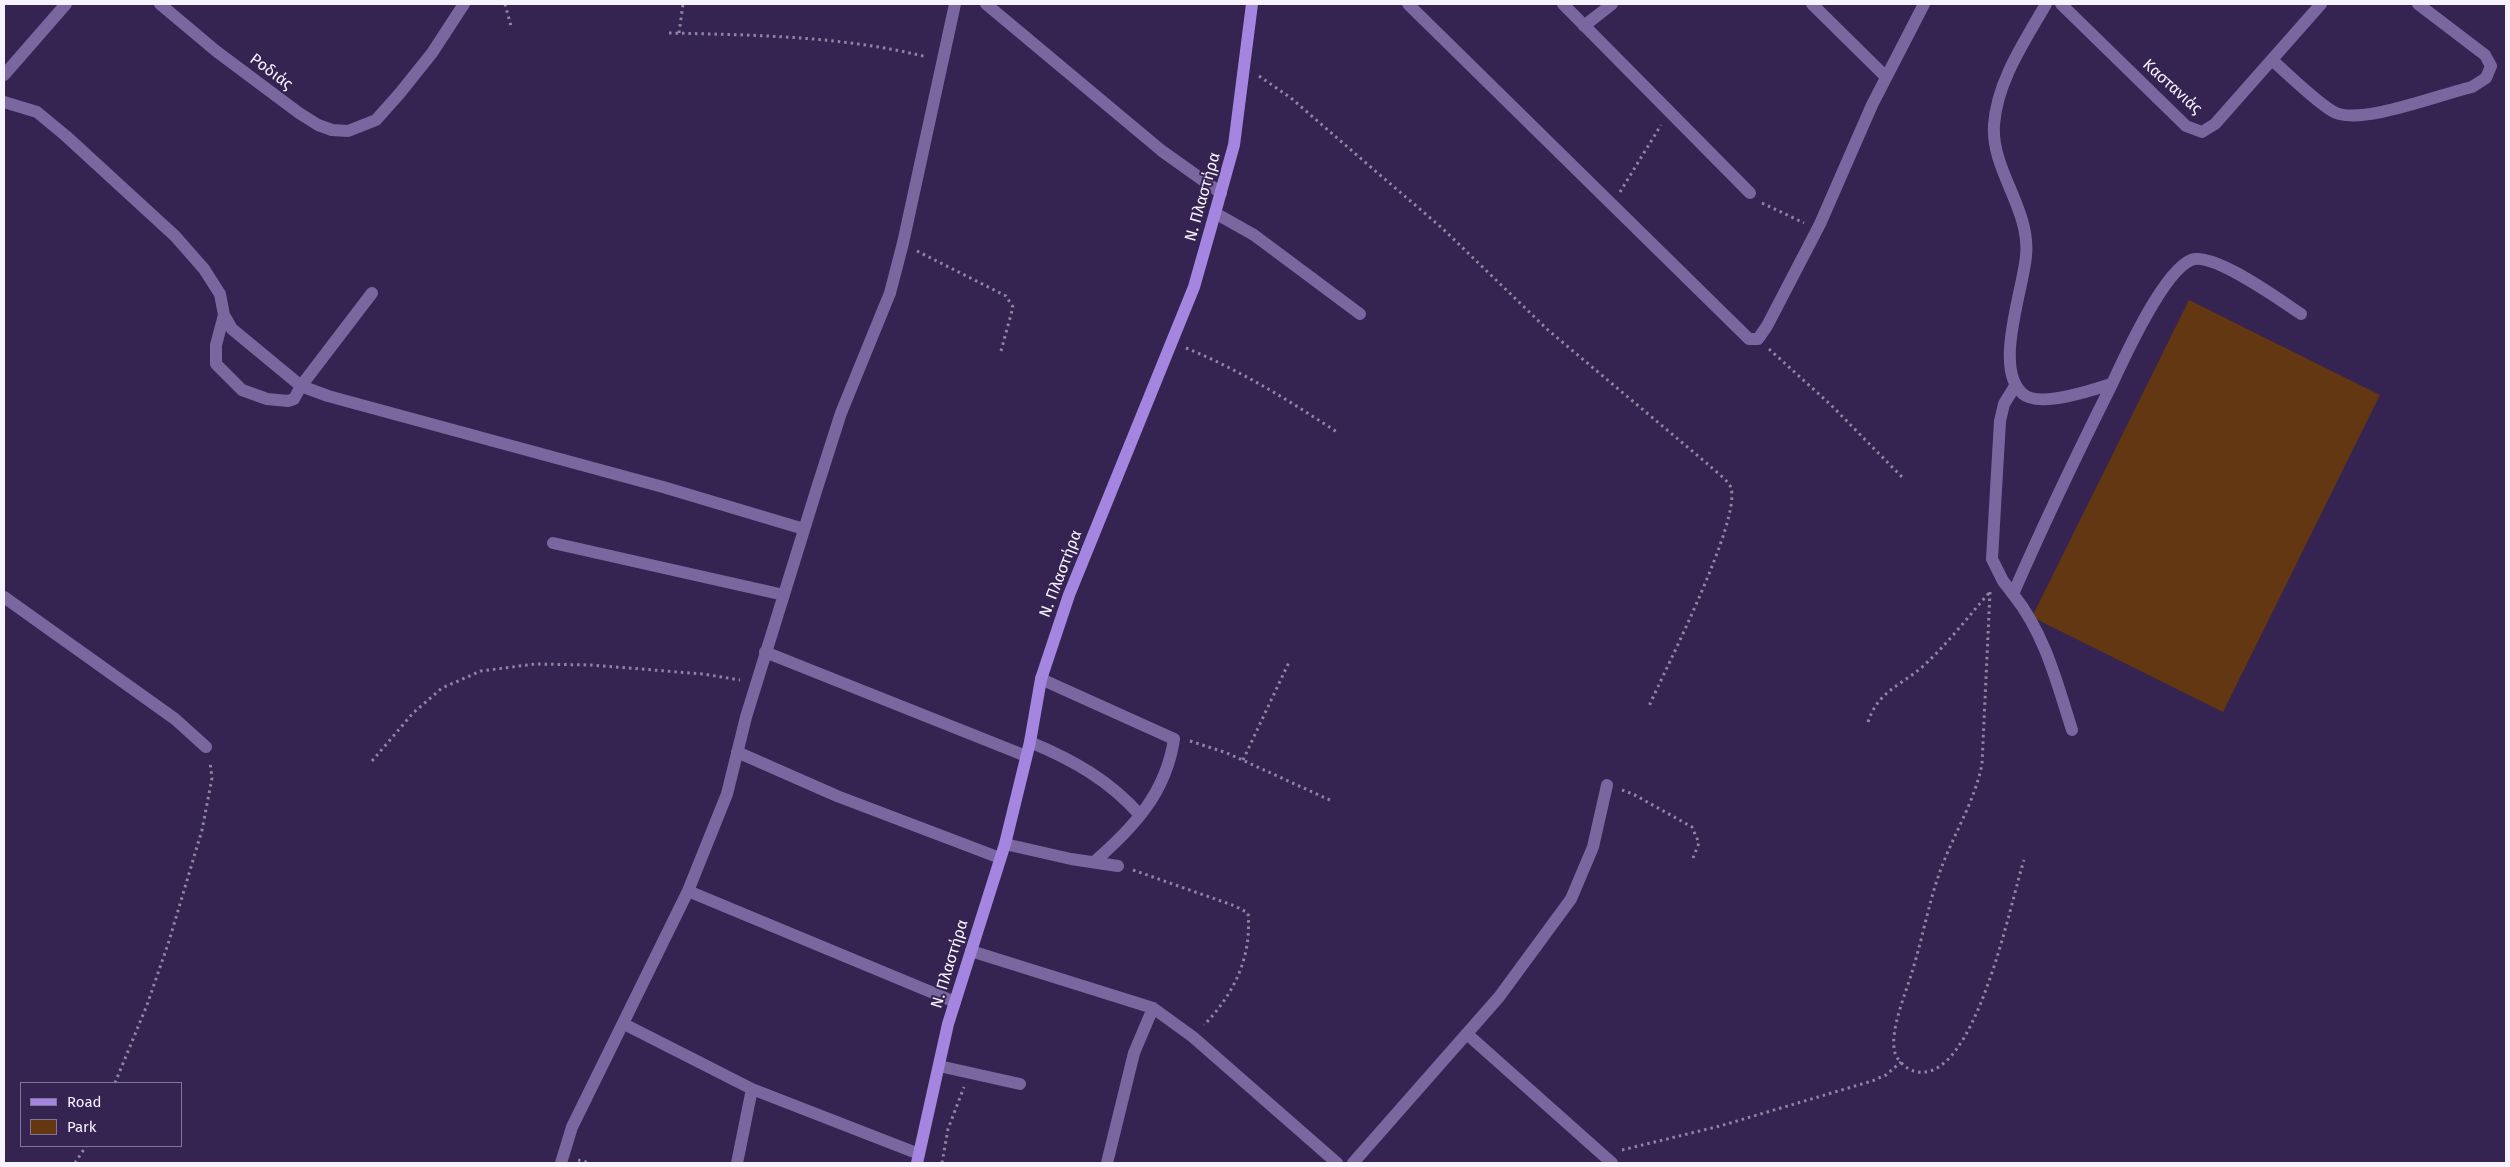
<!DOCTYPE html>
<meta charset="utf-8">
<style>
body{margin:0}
#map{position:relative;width:2510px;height:1167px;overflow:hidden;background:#352452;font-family:"Fira Sans",sans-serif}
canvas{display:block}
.frame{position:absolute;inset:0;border:5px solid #f6f2fe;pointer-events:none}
.legend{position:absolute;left:20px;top:1082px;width:162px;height:65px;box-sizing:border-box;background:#352452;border:1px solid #827697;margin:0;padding:6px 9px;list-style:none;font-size:15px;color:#f6f2fe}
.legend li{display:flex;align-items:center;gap:10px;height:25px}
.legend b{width:25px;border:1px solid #827697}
</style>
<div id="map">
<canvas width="2510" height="1167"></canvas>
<div class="frame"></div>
<ul class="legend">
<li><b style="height:6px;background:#a485e0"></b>Road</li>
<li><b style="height:14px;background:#623711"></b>Park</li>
</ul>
</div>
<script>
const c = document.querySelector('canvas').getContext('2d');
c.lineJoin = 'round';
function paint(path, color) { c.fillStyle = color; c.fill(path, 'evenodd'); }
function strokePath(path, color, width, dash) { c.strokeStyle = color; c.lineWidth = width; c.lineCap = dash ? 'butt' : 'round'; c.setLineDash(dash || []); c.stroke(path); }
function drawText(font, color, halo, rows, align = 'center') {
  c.font = font + ' "Fira Sans",sans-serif'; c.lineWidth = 4; c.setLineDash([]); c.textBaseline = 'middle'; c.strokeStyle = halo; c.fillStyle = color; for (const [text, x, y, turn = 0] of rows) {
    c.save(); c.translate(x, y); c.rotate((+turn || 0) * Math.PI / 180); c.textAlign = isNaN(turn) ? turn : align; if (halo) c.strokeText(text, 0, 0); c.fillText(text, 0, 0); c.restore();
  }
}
paint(new Path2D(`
 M2189,300L2380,395L2223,712L2032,617Z`), '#623711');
strokePath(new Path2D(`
 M505,4L511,26
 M669,33C755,35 843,36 927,57
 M679,33L683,4
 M1259,76L1291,98L1373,169L1442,228L1548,330L1710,466C1716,472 1729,481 1731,488C1741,521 1666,668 1649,706
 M1620,192L1661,125
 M1762,203L1804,223
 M917,251L1006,296L1013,307L1001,351
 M1186,348C1240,370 1288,400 1337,432
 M1769,349L1831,405L1903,478
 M1990,592L1982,764C1975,800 1955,832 1942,866C1929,900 1923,937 1912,972C1906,993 1889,1031 1895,1053C1897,1060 1906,1069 1914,1071C1975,1089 2011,899 2024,860
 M1868,722C1878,692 1898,687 1921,668C1946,646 1967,618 1989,593
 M1190,741L1227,753L1332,801
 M1243,760L1290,660
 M372,761L413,713L442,688L481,671L535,664L591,665L703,674L740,680
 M1622,790L1633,794L1692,827L1699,843L1693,858
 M1133,870L1235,906L1248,913C1252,957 1234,994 1204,1025
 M115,1083L147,1005L169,941L202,830L212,778L210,762
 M1622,1150L1720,1126L1872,1081L1886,1075L1901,1062
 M578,1160L590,1163
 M75,1163L86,1146
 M942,1163L948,1129L964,1087`), '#8f84a2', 3, [2.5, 4]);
strokePath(new Path2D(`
 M2072,730C2057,683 2045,634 2013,594C2044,523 2077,454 2112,384C2125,356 2163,272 2191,260C2213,251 2281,301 2301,314`), '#7a67a0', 12);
strokePath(new Path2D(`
 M160,4L216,51L299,113L318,125L332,130L348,131L376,120L400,93L432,53L464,4
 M986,4L1162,151L1221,193
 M1408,4L1749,339H1758L1767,326L1820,224L1872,105L1924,4
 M1563,4L1750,193
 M1812,4L1886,77
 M2046,4C2025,41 1997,81 1994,125C1991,170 2031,210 2026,256C2023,291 1993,369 2023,394C2039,408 2093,390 2111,384
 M2061,4L2186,126L2202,132L2215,124L2321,4
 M1584,26L1612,4
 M2272,60C2288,74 2317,103 2334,112C2360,126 2441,94 2472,87L2486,78L2491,66L2485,55L2418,4
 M4,75L66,4
 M4,102L37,112L66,136L175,236L204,269L220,294L224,315L232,329L301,386L328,396L663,487L804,529
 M1215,213L1254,235L1360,314
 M224,315L216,345V364L242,390L267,399L288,401L294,399L301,386L372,293
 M553,543L784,595
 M2013,594L2003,581L1992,559L2000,421L2004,404L2015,386
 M4,597L175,719L206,747
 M765,652L1026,756
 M1041,679L1174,739C1166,793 1134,827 1094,862
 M1030,742C1073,760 1109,780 1140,815
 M737,752L837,796L1000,858
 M1005,844L1071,859L1118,866
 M688,891L955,1002
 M971,951L1153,1008L1193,1037L1337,1163
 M624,1024L752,1089L919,1154
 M1467,1034L1612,1163
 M939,1066L1020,1084
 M561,1163L572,1127L688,891L727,794L746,717L817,488L841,413L890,293L903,243L955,4
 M737,1163L752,1089
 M1107,1163L1134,1053L1153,1008
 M1353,1163L1499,997L1571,899L1593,847L1607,785`), '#7a67a0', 12);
strokePath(new Path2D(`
 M917,1163L948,1024L1005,844L1030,742L1041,679L1069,595L1194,287L1215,213L1234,145L1252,4`), '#a485e0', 12);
drawText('16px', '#f6f2fe', '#352452', [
 ["Ροδιάς",271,72,37],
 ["Καστανιάς",2172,87,42],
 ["Ν. Πλαστήρα",1203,197,-74],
 ["Ν. Πλαστήρα",1061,574,-69],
 ["Ν. Πλαστήρα",950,964,-73]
]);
</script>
